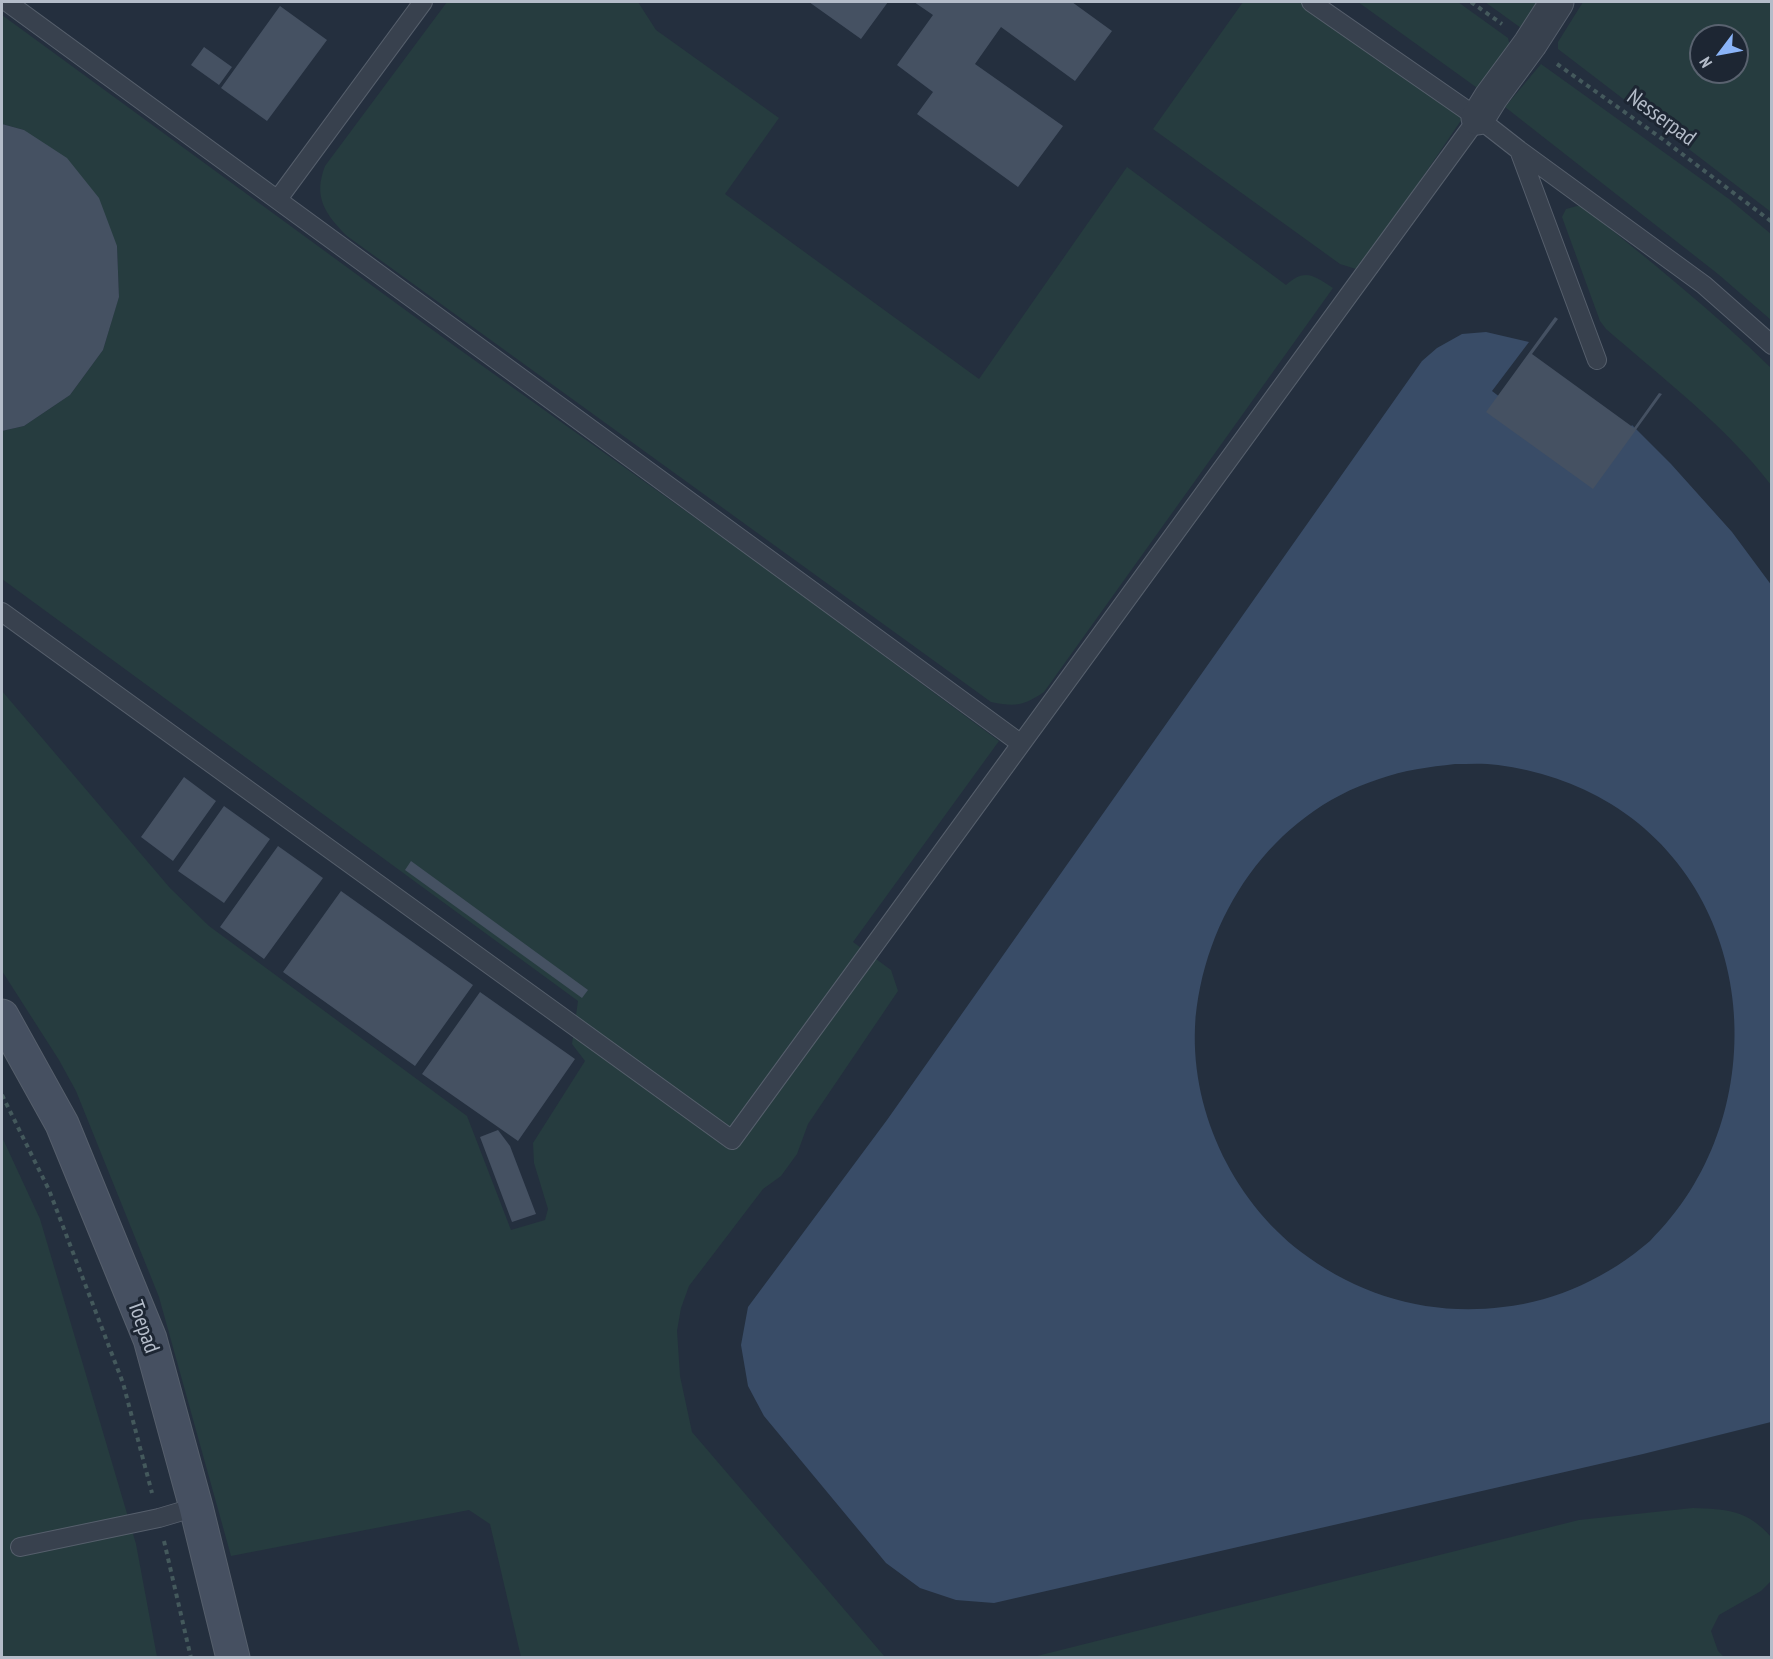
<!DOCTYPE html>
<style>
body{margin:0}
#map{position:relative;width:1773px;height:1659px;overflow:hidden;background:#242f3e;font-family:"PT Sans Narrow",sans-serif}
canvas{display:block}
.frame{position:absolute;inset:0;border:3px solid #b4bcc9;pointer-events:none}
.north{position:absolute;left:1689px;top:24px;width:60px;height:60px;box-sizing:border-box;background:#1d2633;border:2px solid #59626f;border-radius:50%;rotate:238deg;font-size:16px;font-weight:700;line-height:24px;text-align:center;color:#b4bcc9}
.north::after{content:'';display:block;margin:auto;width:21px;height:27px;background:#8ab4f8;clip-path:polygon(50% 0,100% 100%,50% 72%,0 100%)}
</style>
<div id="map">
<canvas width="1773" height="1659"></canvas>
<div class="frame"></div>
<div class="north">N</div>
</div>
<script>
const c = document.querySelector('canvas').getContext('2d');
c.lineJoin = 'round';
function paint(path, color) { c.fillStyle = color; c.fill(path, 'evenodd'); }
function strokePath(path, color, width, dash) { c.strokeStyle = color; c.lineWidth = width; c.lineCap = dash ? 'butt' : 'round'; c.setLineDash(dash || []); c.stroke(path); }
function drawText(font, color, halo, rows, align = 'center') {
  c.font = font + ' "PT Sans Narrow",sans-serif'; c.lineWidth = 6; c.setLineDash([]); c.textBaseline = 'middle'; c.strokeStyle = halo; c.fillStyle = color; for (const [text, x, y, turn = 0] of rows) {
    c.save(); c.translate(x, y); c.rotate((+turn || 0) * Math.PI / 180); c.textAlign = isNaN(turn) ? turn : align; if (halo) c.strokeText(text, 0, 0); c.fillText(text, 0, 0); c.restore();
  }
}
paint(new Path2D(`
 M447,2H638L656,30L779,118L725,194L979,379L1127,167L1286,285C1305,268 1313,275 1333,288L1044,692C1023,706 1016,707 991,702L347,236C325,214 313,197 325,166Z
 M1243,2H1310L1459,110L1462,119L1363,265L1356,269L1340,264L1153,129Z
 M1358,2H1458L1508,38L1510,46L1480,90Z
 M1485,2H1545L1521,28Z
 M1583,2H1771V212L1558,49V42ZM1701,36H1737V72H1701Z
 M2,15L456,347L771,572L999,741L853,942L891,970L898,991L808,1124L797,1154L781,1176L763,1189L689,1286L681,1308L677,1331L680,1376L692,1432L885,1657H521L490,1524L469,1510L231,1556L159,1297L76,1091L59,1060L2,971V691L170,888L209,926L467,1116L511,1230L545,1220L548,1209L534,1163L533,1143L585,1061L572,1044L578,1001L2,579V431L24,426L70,395L103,350L119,296L117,246L24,130L2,124Z
 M1541,64L1729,199L1771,234V320L1718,274L1505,107Z
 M1581,205C1646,258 1712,310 1771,368V485C1727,427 1661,377 1606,329L1600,321L1562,217L1566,209Z
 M2,1137L40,1219L136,1544L157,1657H2Z
 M1693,1508C1726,1509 1748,1510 1771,1537V1581L1761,1591L1719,1615L1711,1631L1718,1651L1724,1657H1033L1579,1520Z`), '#263c3f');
paint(new Path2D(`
 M1486,332L1529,342L1492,391L1596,471L1632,425L1671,464L1732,532L1772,586L1771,1422L1643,1454L994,1603L956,1600L920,1588L886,1563L764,1416L748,1386L741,1345L748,1307L887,1120L1422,361L1437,348L1462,334ZM1455,764C1469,764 1484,763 1498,765C1537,770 1577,783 1611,804C1764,898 1773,1121 1650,1241C1608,1277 1558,1301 1503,1307C1434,1316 1365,1298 1308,1257C1236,1206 1191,1115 1195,1027C1202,917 1272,813 1379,779C1404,770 1429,767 1455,764Z`), '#394c67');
paint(new Path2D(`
 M809,2H888L861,39Z
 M914,2H1072L1112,31L1075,81L1001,27L975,64L1063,126L1018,187L917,114L933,92L897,65L933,15Z
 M280,6L327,40L267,121L221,88Z
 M204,47L232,67L219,85L191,65Z
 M2,124L24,130L67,158L99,198L117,246L119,297L103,350L70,395L24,426L2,431Z
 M1555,317L1558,319L1532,354L1634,428L1659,393L1662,394L1593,489L1486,412Z
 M184,777L216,801L173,861L141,837Z
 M224,806L270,839L224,903L178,871Z
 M278,846L323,878L264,959L220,927Z
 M411,861L588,990L582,998L405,870Z
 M341,891L473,985L415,1066L283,972Z
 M480,992L575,1059L518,1141L422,1074Z
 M498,1130L510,1146L536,1214L512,1222L480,1137Z`), '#455162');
const lane = new Path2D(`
 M7,2L1020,743
 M1311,2L1478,118L1519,150L1704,285L1772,345
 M1519,150L1597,360
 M278,199L423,2
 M2,612L732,1140L1478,118
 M20,1547L159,1518L196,1507`);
const street = new Path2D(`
 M1478,118L1491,97L1530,44L1557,2`);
const secondary = new Path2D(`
 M2,1016L62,1124L150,1339L196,1507L233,1658`);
strokePath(lane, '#565f6c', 20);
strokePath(street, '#565f6c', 35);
strokePath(secondary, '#565f6c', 35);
strokePath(new Path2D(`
 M1471,2L1502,24
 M1557,64L1661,138L1772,222
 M2,1095L49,1190L123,1383L152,1493
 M164,1541L191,1658`), '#44595c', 4, [4.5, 4.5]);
strokePath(lane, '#38414e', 18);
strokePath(street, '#38414e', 33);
strokePath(secondary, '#465061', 33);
drawText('22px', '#b4bcc9', '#1d2633', [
 ["Nesserpad",1661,118,36],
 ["Toepad",143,1327,70]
]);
</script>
